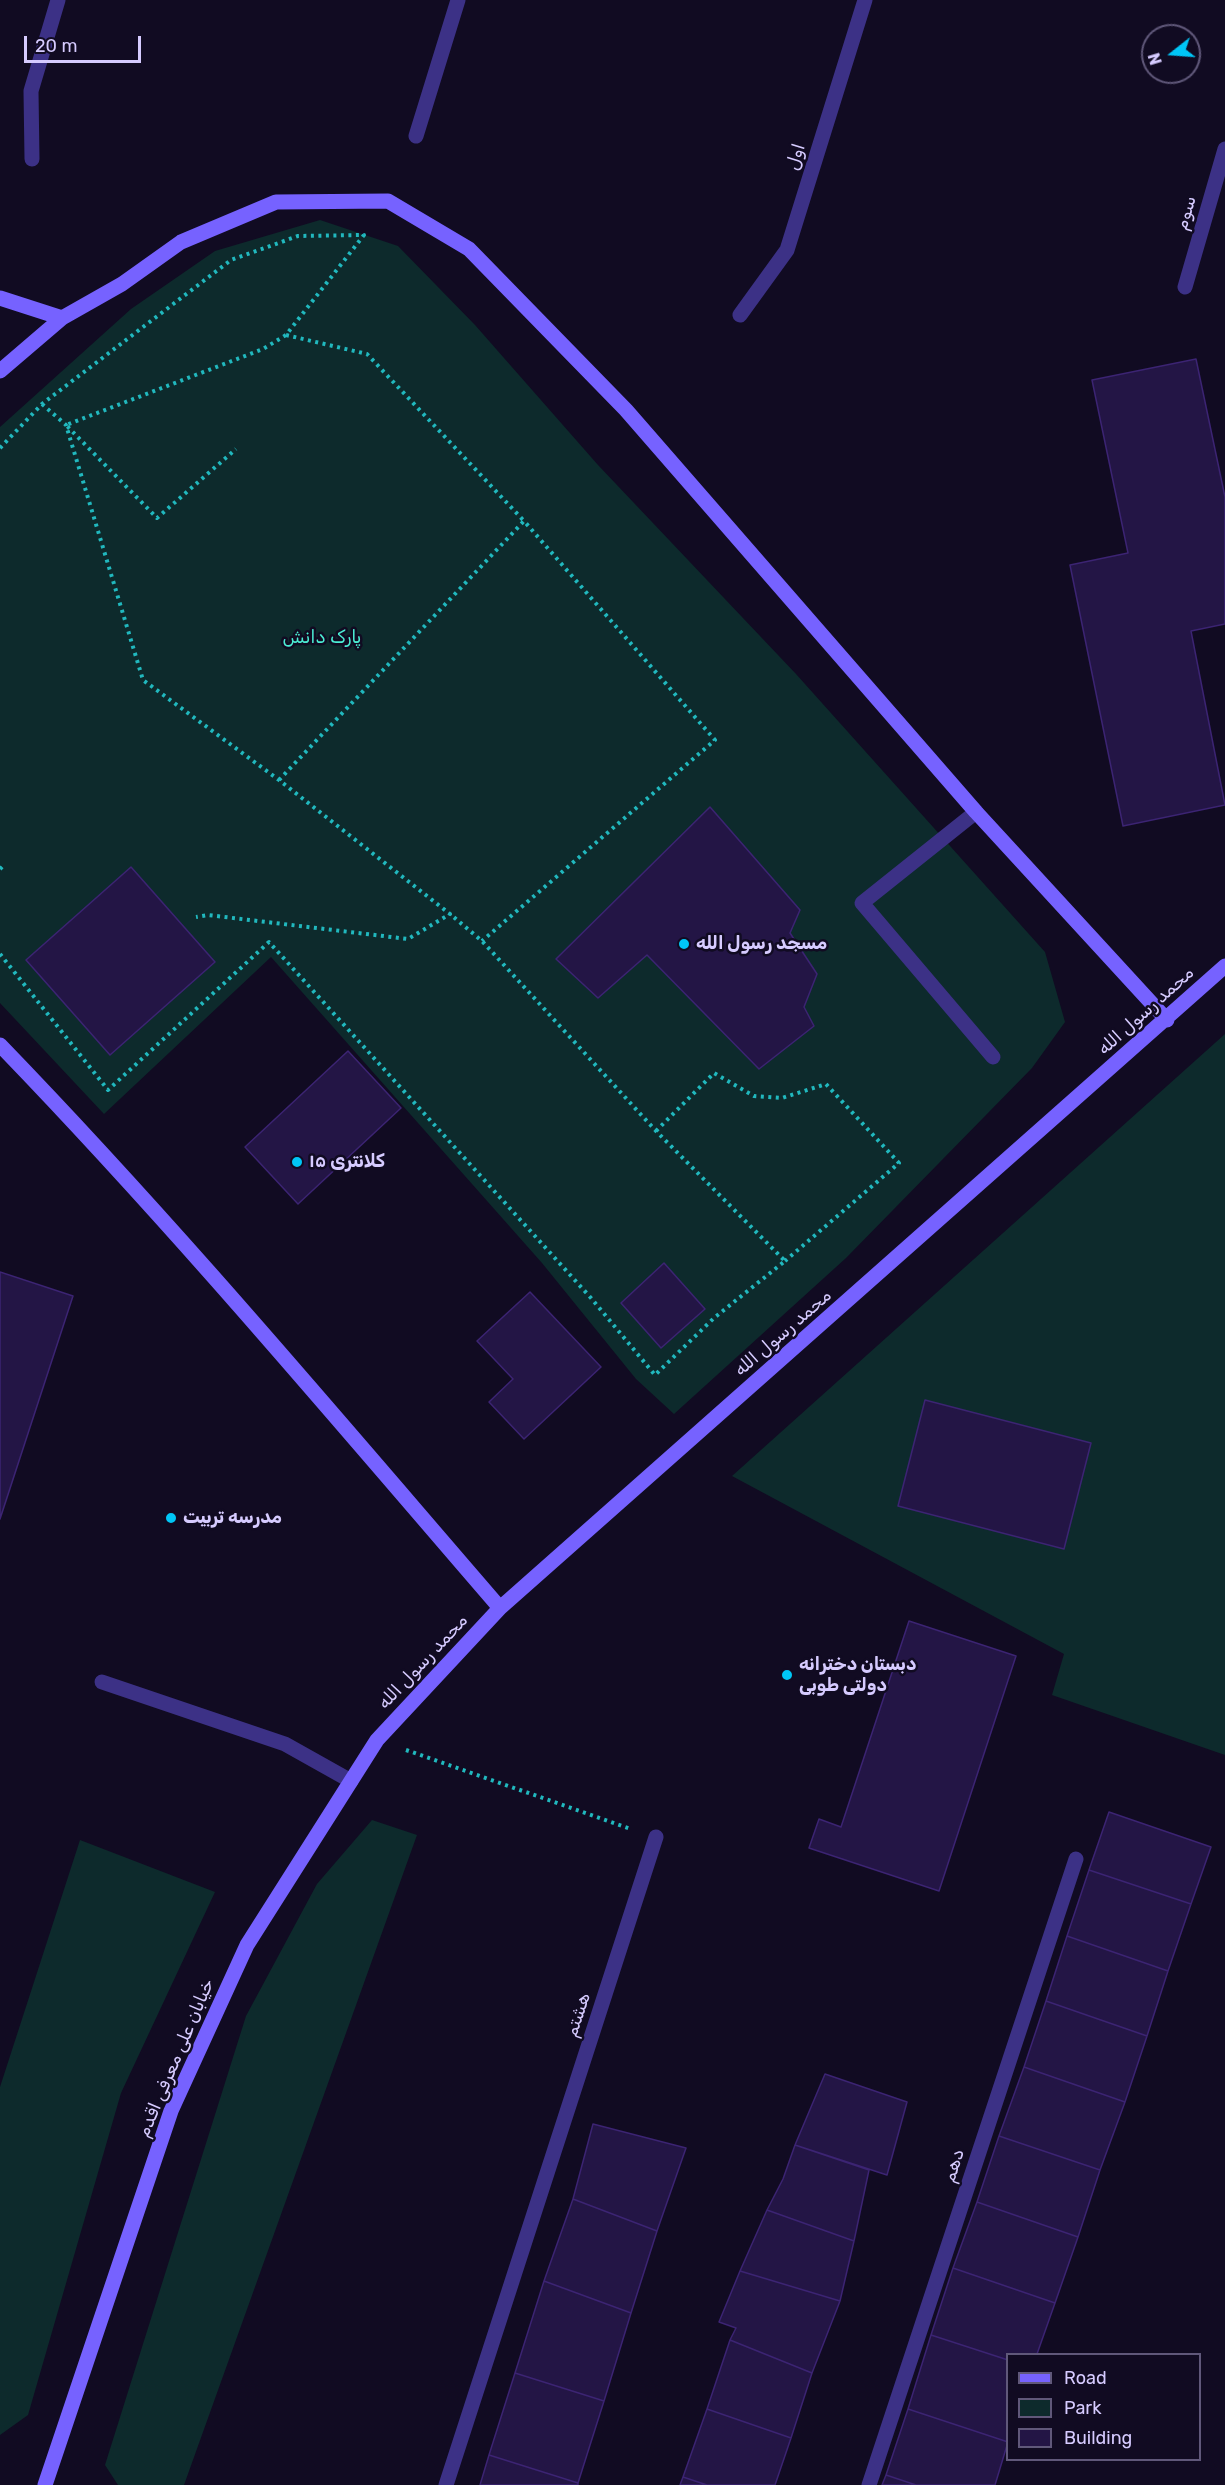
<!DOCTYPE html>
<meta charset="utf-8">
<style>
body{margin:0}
#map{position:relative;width:1225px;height:2485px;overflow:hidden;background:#110b22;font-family:Rubik,sans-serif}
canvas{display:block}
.legend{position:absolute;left:1006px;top:2353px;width:195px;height:108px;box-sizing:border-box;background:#110b22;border:2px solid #60587a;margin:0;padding:8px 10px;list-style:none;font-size:18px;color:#d6cbff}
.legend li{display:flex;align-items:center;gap:12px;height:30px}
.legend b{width:30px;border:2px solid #60587a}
.north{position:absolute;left:1141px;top:24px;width:60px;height:60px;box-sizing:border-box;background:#110b22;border:2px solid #60587a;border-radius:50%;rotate:253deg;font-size:16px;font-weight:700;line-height:24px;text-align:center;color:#d6cbff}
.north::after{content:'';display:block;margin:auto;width:21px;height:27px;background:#00c6f6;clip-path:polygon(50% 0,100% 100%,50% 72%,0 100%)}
.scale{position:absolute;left:24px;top:36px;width:117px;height:27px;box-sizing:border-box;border:3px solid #d6cbff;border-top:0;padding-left:8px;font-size:18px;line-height:21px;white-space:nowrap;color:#d6cbff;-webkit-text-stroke:4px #110b22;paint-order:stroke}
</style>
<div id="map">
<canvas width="1225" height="2485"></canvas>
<ul class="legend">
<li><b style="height:8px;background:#7662ff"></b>Road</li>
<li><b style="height:16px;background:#0d2a2c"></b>Park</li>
<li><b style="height:16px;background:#231545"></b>Building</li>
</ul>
<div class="north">N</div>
<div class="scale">20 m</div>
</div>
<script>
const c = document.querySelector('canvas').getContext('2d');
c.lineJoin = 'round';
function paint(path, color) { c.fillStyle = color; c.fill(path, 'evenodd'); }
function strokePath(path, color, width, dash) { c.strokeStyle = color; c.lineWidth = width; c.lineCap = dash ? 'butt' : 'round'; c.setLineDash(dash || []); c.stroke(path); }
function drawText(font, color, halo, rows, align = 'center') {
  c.font = font + ' Rubik,"Noto Sans Arabic",sans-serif'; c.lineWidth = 5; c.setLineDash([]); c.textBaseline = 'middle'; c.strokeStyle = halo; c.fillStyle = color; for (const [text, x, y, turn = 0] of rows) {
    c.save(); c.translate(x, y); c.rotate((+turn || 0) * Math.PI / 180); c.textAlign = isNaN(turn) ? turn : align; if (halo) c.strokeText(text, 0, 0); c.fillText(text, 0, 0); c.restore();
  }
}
paint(new Path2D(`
 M320,220L398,246L475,325L598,465L796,674L1045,952L1065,1022L1032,1068L846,1258L674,1414L636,1379L542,1263L271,957L104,1114L0,1003V427L131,309L215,251Z
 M1225,1034V1755L1052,1695L1064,1654L732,1476Z
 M372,1820L417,1835L184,2485H118L105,2465L246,2016L317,1884Z
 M80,1840L215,1892L121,2093L28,2415L0,2435V2087Z`), '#0d2a2c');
const building = new Path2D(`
 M1196,359L1225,497V624L1191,631L1225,805L1123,826L1070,565L1128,553L1092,380Z
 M710,807L800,910L790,933L817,974L804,1007L814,1026L759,1069L647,955L598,998L556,959Z
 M131,867L215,962L110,1055L26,960Z
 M348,1051L401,1108L298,1204L245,1147Z
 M664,1263L705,1309L661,1348L621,1303Z
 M0,1272L73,1296L0,1519Z
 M530,1292L601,1367L524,1439L489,1402L513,1379L477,1341Z
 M925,1400L1091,1443L1064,1549L898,1506Z
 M909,1621L1016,1656L939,1891L809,1848L819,1819L841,1827Z
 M1109,1812L1211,1847L1191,1904L1089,1870Z
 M1089,1870L1191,1904L1168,1971L1067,1936Z
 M1067,1936L1168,1971L1147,2036L1046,2001Z
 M1046,2001L1147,2036L1125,2102L1024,2067Z
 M1024,2067L1125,2102L1100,2170L999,2136Z
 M825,2074L907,2102L887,2175L795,2145Z
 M593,2124L686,2148L657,2231L573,2199Z
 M999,2136L1100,2170L1078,2237L977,2202Z
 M795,2145L869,2170L854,2241L767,2210L783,2179Z
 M573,2199L657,2231L631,2313L544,2281Z
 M977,2202L1078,2237L1055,2303L953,2268Z
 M767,2210L854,2241L840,2301L740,2271Z
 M953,2268L1055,2303L1037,2354H1008V2360L931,2335Z
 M740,2271L840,2301L812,2373L730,2340L736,2328L719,2322Z
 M544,2281L631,2313L604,2401L515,2373Z
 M931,2335L1008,2360V2442L908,2409Z
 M730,2340L812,2373L791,2438L707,2409Z
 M515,2373L604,2401L578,2483L489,2455Z
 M707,2409L791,2438L775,2485H707L683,2477Z
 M908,2409L1008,2442L995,2485H916L886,2475Z
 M489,2455L578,2483V2485H480Z
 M886,2475L916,2485H882Z
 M683,2477L707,2485H680Z`);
paint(building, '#231545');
strokePath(building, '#3c2473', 1.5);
strokePath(new Path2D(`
 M286,335L367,354L524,521
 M42,404L66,425L143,680L279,780L450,914L408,939L208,915L196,917
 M0,448L42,404L231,260L298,236L364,235L286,335L263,349L66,425L157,518L236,449
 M279,780L524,521L715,740L482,941
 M0,869L4,865
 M0,954L108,1090L269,942L591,1298L655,1375L714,1318L785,1261L656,1131L482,941L450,914
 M656,1131L714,1073L754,1096L782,1098L826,1084L899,1163L785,1261
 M406,1750L631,1829`), '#21b8be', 4, [3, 4.5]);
strokePath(new Path2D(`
 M976,812L862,903L993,1057
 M102,1682L285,1744L351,1781`), '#3c3186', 15);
strokePath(new Path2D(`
 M416,136L458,0
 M32,159L31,91L58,0
 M1185,287L1225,149
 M740,315L787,250L865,0
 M446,2485L656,1837
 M869,2485L1076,1859`), '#3c3186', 15);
strokePath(new Path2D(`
 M0,298L62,318
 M0,371L62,318L122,284L181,242L276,202L388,201L469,249L626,410L976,812L1167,1020
 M0,1045C175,1226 336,1418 500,1608
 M45,2485L171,2111L247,1945L377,1740L500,1608L1225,966`), '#7662ff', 15);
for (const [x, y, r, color] of [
 [684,944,6,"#00c6f6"],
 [297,1162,6,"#00c6f6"],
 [171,1518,6,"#00c6f6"],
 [787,1675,6,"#00c6f6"]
]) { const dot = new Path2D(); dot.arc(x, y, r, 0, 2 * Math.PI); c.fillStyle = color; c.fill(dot); strokePath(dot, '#110b22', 2); }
drawText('18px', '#d6cbff', '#110b22', [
 ["اول",796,157,-73],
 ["سوم",1186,213,-74],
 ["محمد رسول الله",1146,1011,-42],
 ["محمد رسول الله",783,1333,-41],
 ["محمد رسول الله",423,1662,-47],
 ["هشتم",578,2015,-72],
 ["خیابان علی معرفی اقدم",176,2058,-67],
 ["دهم",954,2166,-72]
]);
drawText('18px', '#4becd3', '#110b22', [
 ["پارک دانش",322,638]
]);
drawText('bold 18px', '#d6cbff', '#110b22', [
 ["مسجد رسول الله",696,944],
 ["کلانتری ۱۵",309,1162],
 ["مدرسه تربیت",183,1518],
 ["دبستان دخترانه",799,1665],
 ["دولتی طوبی",799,1686]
], 'left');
</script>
